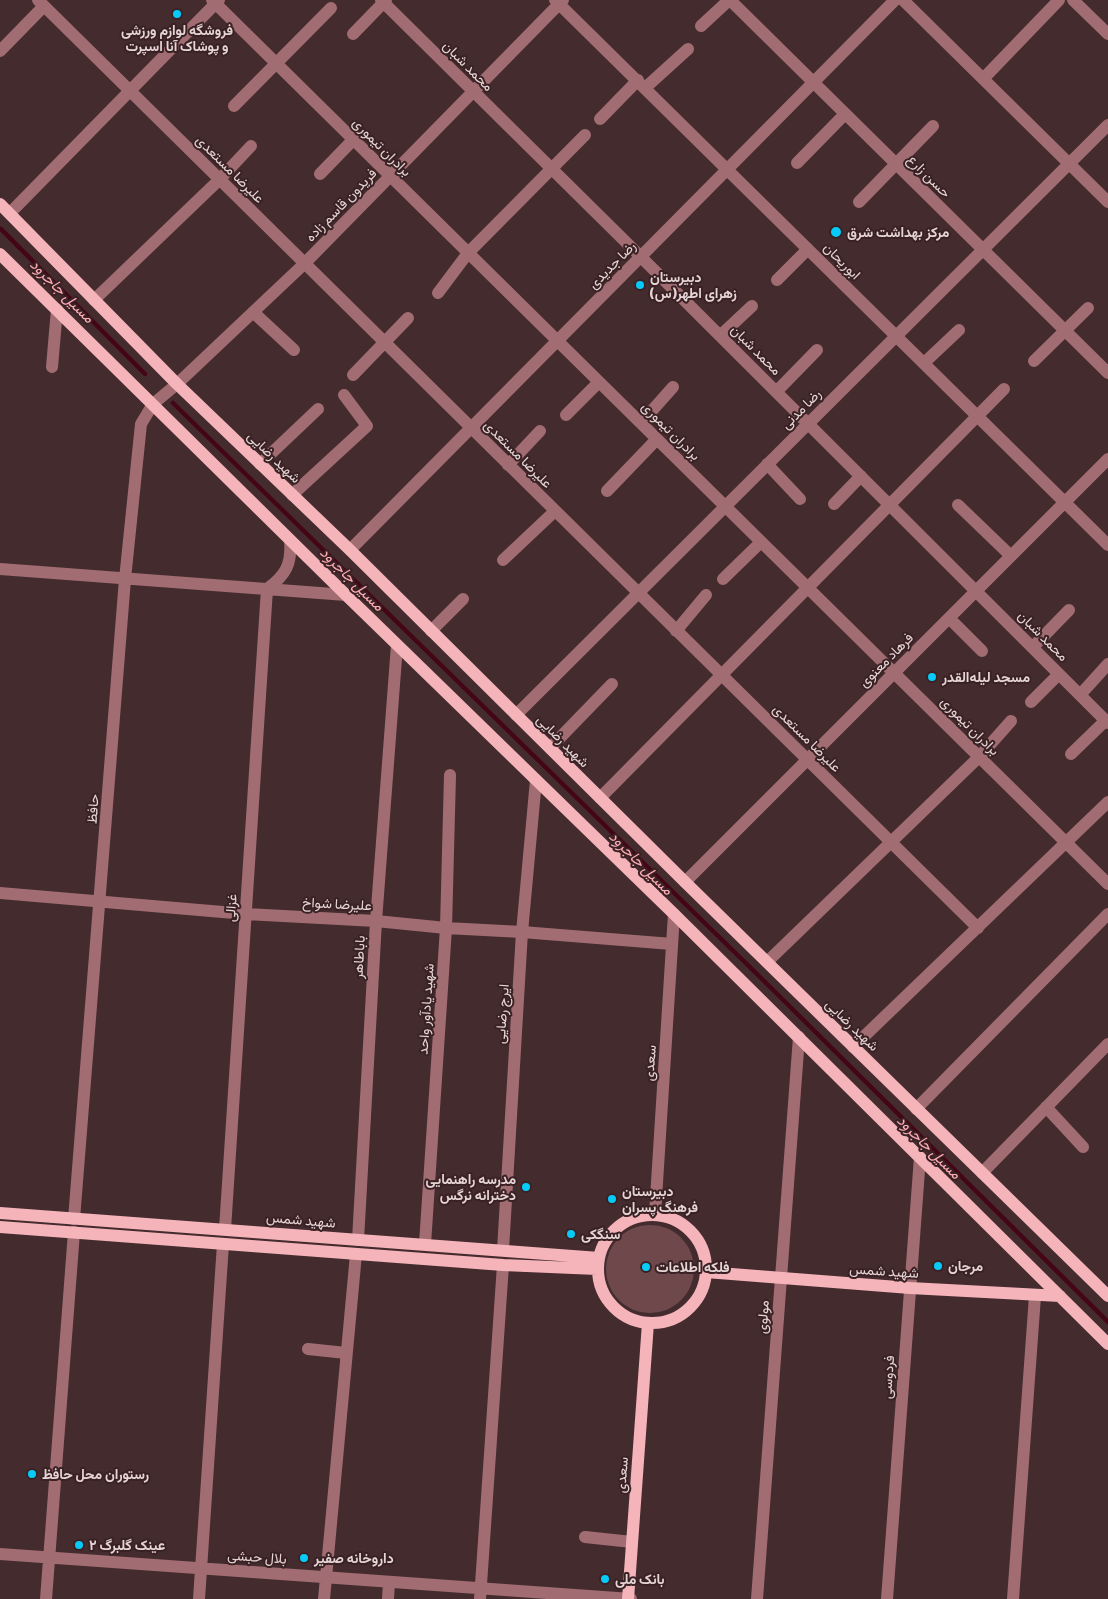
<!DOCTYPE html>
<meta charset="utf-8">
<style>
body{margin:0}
canvas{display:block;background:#442b2e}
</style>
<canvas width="1108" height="1599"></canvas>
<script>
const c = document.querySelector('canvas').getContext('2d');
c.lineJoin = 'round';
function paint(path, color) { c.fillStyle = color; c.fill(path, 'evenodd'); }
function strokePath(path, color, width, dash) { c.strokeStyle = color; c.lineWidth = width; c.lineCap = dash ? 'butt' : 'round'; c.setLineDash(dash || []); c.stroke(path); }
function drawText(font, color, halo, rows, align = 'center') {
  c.font = font + ' Barlow,Vazirmatn,sans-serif'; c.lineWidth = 4; c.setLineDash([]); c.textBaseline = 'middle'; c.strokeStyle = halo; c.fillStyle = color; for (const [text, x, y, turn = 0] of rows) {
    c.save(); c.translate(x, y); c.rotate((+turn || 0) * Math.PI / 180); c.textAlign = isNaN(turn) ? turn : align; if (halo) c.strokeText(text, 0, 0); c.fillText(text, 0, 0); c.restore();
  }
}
paint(new Path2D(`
 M606 1269a44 44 0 1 1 88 0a44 44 0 1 1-88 0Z`), '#6f484c');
strokePath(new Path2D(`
 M1,229L145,374
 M173,403L761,978L1108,1322`), '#440616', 4.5);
strokePath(new Path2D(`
 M38,0L978,928
 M212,0L1108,884
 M381,0L641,257L1108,723
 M555,0L1108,545
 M730,0L1108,373
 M903,0L1108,202
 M1073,0L1108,34
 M701,26L729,0
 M353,34L386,0
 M0,51L44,6
 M983,79L1059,0
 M645,88L688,49
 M234,106L331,8
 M600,119L638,80
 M797,163L845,114
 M320,174L353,140
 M859,202L933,126
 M10,213L219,0
 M777,280L808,249
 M438,293L468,253L585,135
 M94,300L219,180L251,146
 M253,312L294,350
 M720,336L752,306
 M1034,361L1088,308
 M924,363L959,330
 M52,367L57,309
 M353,375L408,318
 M776,392L817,350
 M566,415L599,382
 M641,423L673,387
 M260,464L318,409
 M767,464L800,499
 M508,465L540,431
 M607,491L657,439
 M292,495L367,426L344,395
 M834,504L861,476
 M958,505L1011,556
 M350,550L895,0
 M503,560L555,511
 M0,569L346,595
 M723,579L761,542
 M949,618L982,651
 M431,631L463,599
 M676,631L706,595
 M1033,647L1069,610
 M1080,695L1108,664
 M1031,702L1059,674
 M516,715L1108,125
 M550,748L612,684
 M1071,754L1105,721
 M600,798L1004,389
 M685,882L1108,459
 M0,893L246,914L376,921L446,928L522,932L672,944
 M767,962L979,757L1011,721
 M853,1047L1108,802
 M1046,1107L1083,1147
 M916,1109L1108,914
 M982,1173L1108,1044
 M655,1214L674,914
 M74,1219L125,579L141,424L153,404L177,384L304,264L563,0
 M225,1229L267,589C286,575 292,564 290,540
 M358,1240L376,921L397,645
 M425,1244L446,928L450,775
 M503,1250L522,932L536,780
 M308,1349L346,1353
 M585,1537L632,1542
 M0,1554L631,1599
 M46,1599L74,1232
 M199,1599L223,1244
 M324,1599L356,1254
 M388,1599L389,1582
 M480,1599L503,1265
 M757,1599L799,1037
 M887,1599L920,1157
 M1013,1599L1035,1296`), '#a26d72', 12);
strokePath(new Path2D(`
 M0,204L177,384L350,550L685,882L1108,1296
 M0,254L346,595L674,914L1108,1344
 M0,1213L599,1258
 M598 1269a54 54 0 1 1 108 0a54 54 0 1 1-108 0Z
 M0,1227L503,1265L597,1269
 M706,1272L910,1288L1060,1296
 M628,1599L648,1323`), '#f5b4ba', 12);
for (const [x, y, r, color] of [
 [177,14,5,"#06cbf9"],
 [836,232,6,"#06cbf9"],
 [640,285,5,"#06cbf9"],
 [932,677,5,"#06cbf9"],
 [526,1187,5,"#06cbf9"],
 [612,1199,5,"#06cbf9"],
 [571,1234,5,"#06cbf9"],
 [938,1266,5,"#06cbf9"],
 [646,1267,5,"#06cbf9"],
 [32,1474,5,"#06cbf9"],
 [79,1545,5,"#06cbf9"],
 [304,1558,5,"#06cbf9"],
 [605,1579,5,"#06cbf9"]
]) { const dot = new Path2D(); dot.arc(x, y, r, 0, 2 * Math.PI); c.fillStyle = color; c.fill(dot); strokePath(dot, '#3a2124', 2); }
drawText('bold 14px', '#e6d5d6', '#3a2124', [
 ["فروشگه لوازم ورزشی",177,30,"center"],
 ["و پوشاک آنا اسپرت",177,46,"center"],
 ["مرکز بهداشت شرق",847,232],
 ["دبیرستان",650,277],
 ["زهرای اطهر(س)",650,293],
 ["مسجد لیله‌القدر",942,677],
 ["مدرسه راهنمایی",516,1179,"right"],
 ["دخترانه نرگس",516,1195,"right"],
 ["دبیرستان",622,1191],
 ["فرهنگ پسران",622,1207],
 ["سنگکی",581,1234],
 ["مرجان",948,1266],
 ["فلکه اطلاعات",656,1267],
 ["رستوران محل حافظ",42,1474],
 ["عینک گلبرگ ۲",89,1545],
 ["داروخانه صفیر",314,1558],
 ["بانک ملی",615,1579]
], 'left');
drawText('14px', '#e6d5d6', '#3a2124', [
 ["محمد شبان",468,66,45],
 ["برادران تیموری",382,147,45],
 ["علیرضا مستعدی",230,169,45],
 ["حسن زارع",929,176,45],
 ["فریدون قاسم زاده",341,205,-46],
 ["ابوریحان",842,261,45],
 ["رضا جدیدی",612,265,-45],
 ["محمد شبان",756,350,45],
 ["رضا مدنی",801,409,-45],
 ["برادران تیموری",671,431,45],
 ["علیرضا مستعدی",518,454,45],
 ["شهید رضایی",274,457,44],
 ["محمد شبان",1043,636,45],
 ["فرهاد معنوی",886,660,-45],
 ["برادران تیموری",970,726,45],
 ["علیرضا مستعدی",807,738,45],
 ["شهید رضایی",563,741,45],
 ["حافظ",93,809,-86],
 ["علیرضا شواخ",337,904,3],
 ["غزالی",231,908,-86],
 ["باباطاهر",359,957,-87],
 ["شهید یادآور واحد",426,1009,-86],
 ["ایرج رضایی",502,1014,-86],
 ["شهید رضایی",852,1025,44],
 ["سعدی",650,1063,-86],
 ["شهید شمس",301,1220,5],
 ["شهید شمس",884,1271,4],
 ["مولوی",763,1317,-86],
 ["فردوسی",888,1377,-86],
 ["سعدی",622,1475,-86],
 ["بلال حبشی",257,1557,4]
]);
drawText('italic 15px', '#feacb5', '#3a2124', [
 ["مسیل جاجرود",62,291,45],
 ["مسیل جاجرود",352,579,45],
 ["مسیل جاجرود",641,863,45],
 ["مسیل جاجرود",929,1147,45]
]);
</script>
